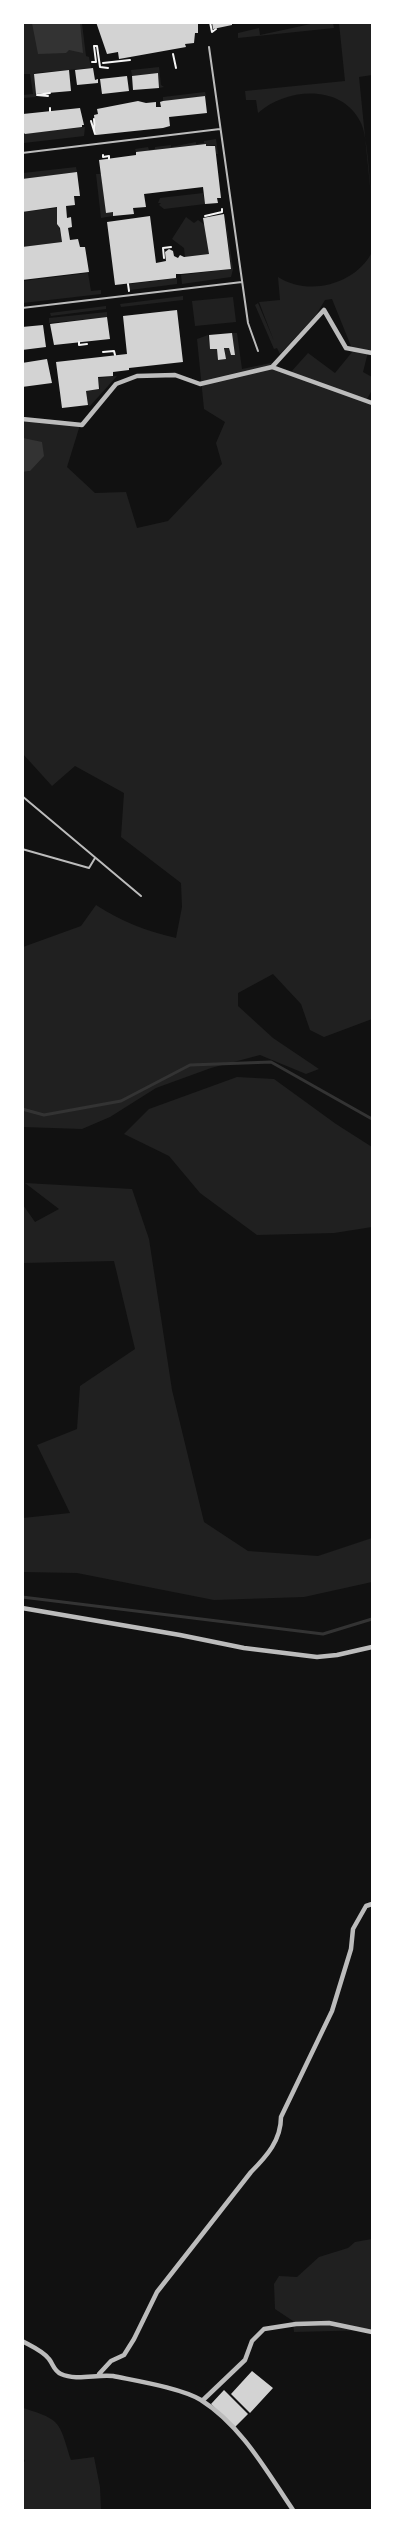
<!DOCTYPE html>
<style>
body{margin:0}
#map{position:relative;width:395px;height:2533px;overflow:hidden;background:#111;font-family:Overpass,sans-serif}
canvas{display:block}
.frame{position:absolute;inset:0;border:24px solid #fff;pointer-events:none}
</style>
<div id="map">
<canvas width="395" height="2533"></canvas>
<div class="frame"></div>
</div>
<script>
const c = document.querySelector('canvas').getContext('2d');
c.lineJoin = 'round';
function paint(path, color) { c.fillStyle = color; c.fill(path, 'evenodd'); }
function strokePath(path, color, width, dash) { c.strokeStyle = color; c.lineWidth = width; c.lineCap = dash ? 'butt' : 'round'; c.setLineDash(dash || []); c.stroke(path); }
paint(new Path2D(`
 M320,22L333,23L334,28L238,38V33L259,28L260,35Z
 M23,23H82L86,56L89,57L91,68L34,73L36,97L23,98V95L33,94L30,74H23Z
 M339,23H372V75L359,77L372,206C370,187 368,138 361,123C342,83 286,88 258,113L256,100H246L245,91L345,81Z
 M159,67L161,85L164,87L159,88L158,73L132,76L131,70Z
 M205,92L206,96L163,101V97Z
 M85,127L84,136L24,143L23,141L22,134Z
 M216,139L218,154H216L215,145L206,146V144L136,152L135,149L148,147L149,150L155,149V147L171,145V147L196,142V144L204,143V141Z
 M76,167L77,172L23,179V173Z
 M96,174H101L106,212H113V216L101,218Z
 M203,193L205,204L164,209L159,205L161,203H158L160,198Z
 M57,208C57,221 60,229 62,242L23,247L22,212Z
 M225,213L233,269L231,277L182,284L181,275L231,269Z
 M186,217L194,223L198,220L205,225L209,254L185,257L184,248L172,239Z
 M372,252V352H368L363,372L372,377V390L366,401L372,404V1019L324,1037L310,1030L301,1004L273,974L238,993V1006L273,1038L319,1069L306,1074L260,1055L211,1068L156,1088L110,1117L82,1129L23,1127V947L81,926L96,905C122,922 146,931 176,938L182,907L181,883L121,837L124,793L75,766L52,786L23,754V472L30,471L23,439V419L80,425L67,467L95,493L126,492L137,528L168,521L222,464L216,443L225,422L204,409L197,339L208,335L210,349H217L218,360L225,359V348H229L232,355H235L232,333H237L242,369L271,363L290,373L308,353L335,373L353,351L332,299L325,300L316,315L280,354L277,348L274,349L255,305L258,303L274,341L259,302L280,300L278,277C309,297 356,284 372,252Z
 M88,273L91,291L101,290V294L23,303V281Z
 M177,278V284L130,290V284Z
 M183,296V300L121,307L120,304Z
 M233,297L236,322L195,326L192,301Z
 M106,306V309L51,316L50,313Z
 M107,312V317L49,323V318Z
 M117,376L90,406L88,405L86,391L100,389L98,378Z
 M237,1077L274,1079L336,1124L372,1147V1227L334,1233L257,1235L200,1193L169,1156L124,1134L149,1109Z
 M25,1183L132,1189L149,1239L172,1390L204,1522L248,1551L318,1556L372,1538V1582L304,1597L214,1600L77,1573L23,1572V1518L70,1513L37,1445L77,1429L80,1386L135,1349L114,1261L23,1263V1205L35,1222L59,1209Z
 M372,2239V2330L294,2332L293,2321L275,2309L274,2284L279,2276L297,2277L319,2257L348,2248L355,2242Z
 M23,2408C62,2420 59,2422 71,2460L94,2457L100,2487L101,2510H23L22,2464L25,2461L22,2456Z`), '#202020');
paint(new Path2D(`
 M32,23H80L83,53L69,50L66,53L38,54Z
 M23,438L42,442L44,456L30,471L23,472Z`), '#333');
strokePath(new Path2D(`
 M22,1109L44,1115L121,1101L190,1065L271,1062L372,1119
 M22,1597L323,1634L372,1619`), '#333', 3);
paint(new Path2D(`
 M96,22H198V33H195L194,43L185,44L186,47L119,59L118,52L107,54Z
 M212,22H232V25L213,29Z
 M93,68L95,80L98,79V83L77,85L75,70Z
 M69,70L71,91L36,94L34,74Z
 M158,73L159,88L133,90L132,76Z
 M127,76L129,91L102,94L100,79Z
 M205,96L207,113L169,117L170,126L163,128L96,135L94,115L98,114L97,109L138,101L146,103L156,102V107H161L160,102L163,101Z
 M80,108L84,125H82V127L25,134L22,131L23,114Z
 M206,144V146H215L221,198H217L218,203L205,204L203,187L144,194L146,207L133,208L134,214L113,216V212L106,213L99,160L136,155V152Z
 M77,172L80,196H74L75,205L66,206L67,218L71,217L72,227L68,228L70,240L78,239L80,247H85L89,272L22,280V247L62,242L60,228L57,224V207L22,212V179Z
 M224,214L231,269L181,274H176V278L115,285L107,222L150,216L156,263L166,261L165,252L169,249L173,251L174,256L178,258L180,255L184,257L209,254L203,218Z
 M177,310L183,362L129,368V370L113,372V376L98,377L99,389L86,391L88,405L62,408L56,362L127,354L123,316Z
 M107,317L110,339L54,345L50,324Z
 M43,325L46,347L22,350V327Z
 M232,333L235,355H231L229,348H224L226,359L218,360L217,349H210L209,335Z
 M47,359L52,383L22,387V363Z
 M252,2371L273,2388L250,2413L231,2394Z
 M224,2390L248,2414L235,2427L211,2404Z`), '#d3d3d3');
strokePath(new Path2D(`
 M210,22L212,32L216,29
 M173,54L176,68
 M92,62H96L94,46H97L100,67L108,68
 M103,63L130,60
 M48,96L37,95L50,93
 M50,108V111
 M91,121L95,134L94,119
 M103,155V157L109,156V159
 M205,216L222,212V209
 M164,258L163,248L171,247
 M128,284L129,291
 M79,342V345L87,344
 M103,352L114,351L115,355`), '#f5f5f5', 2);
strokePath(new Path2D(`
 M209,47L248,323L258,351
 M22,153L220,129
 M22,308L242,282
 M22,796L141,896
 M22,849L89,868L95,858`), '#bcbcbc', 2);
strokePath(new Path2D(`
 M372,353L346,348L372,353
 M272,367L324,310L346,348
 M22,419L82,425L116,384L137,376L175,375L200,384L272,367L372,403
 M22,1608L180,1635L244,1648L317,1657L337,1655L372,1647
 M22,2341C31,2346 43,2351 49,2359C53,2364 54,2371 61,2374C76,2381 97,2374 113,2376C137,2381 181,2388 201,2400C242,2426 267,2472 293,2510
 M99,2374L111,2361L124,2355L134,2339L157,2292L251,2172C267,2156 281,2140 281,2117L332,2011L351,1949L353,1929L366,1906L372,1904
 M202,2401L245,2360L252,2341L264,2329L296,2324L329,2323L372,2332`), '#bcbcbc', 4.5);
</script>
